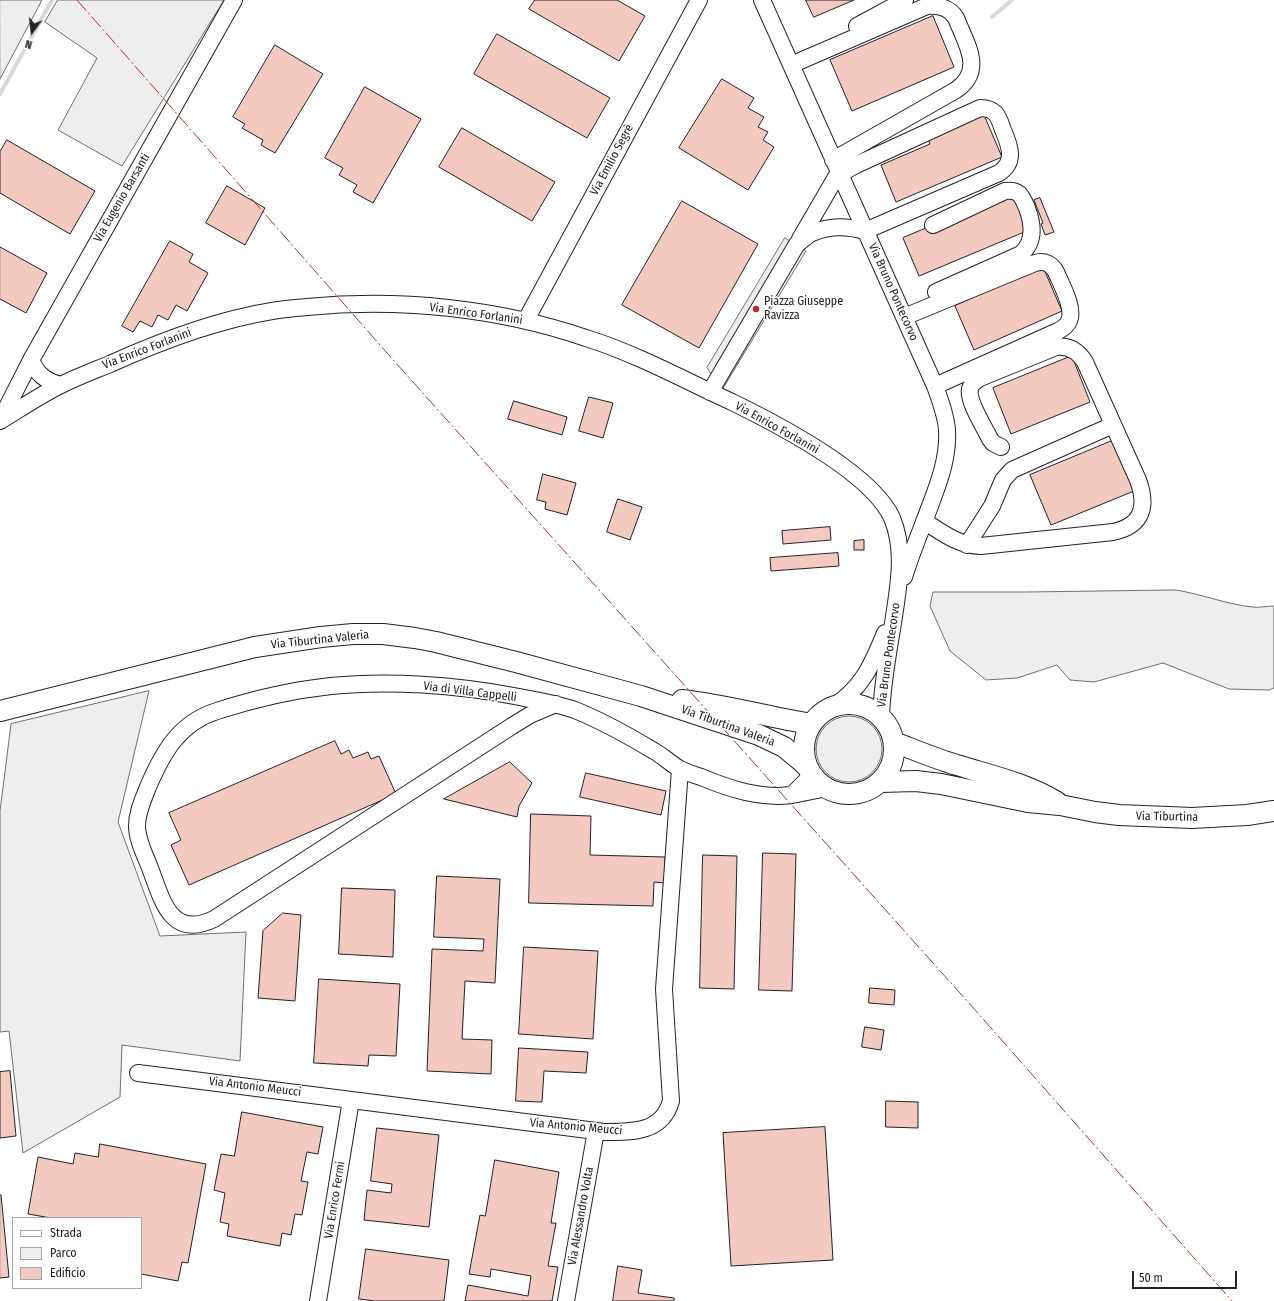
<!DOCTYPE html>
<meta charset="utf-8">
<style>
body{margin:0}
#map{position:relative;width:1274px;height:1301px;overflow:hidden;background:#fff;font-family:"Fira Sans Condensed",sans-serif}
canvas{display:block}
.legend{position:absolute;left:12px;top:1217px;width:130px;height:72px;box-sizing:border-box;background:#fff;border:1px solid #a7a7a7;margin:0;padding:5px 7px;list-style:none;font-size:12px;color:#222}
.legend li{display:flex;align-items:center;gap:8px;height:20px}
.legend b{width:20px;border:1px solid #a7a7a7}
.north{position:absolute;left:12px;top:12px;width:40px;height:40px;-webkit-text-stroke:3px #fff;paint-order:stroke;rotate:195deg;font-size:11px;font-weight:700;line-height:16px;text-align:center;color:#222}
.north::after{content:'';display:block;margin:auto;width:14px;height:18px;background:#222;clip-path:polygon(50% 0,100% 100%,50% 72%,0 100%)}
.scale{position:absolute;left:1132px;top:1271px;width:105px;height:18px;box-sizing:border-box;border:2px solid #222;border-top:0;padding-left:5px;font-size:12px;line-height:14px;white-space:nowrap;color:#222;-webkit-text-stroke:3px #fff;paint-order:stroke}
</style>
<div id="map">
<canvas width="1274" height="1301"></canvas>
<ul class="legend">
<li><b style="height:5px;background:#fff"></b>Strada</li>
<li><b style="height:11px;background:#eee"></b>Parco</li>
<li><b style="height:11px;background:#f3c9c0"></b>Edificio</li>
</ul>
<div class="north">N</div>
<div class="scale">50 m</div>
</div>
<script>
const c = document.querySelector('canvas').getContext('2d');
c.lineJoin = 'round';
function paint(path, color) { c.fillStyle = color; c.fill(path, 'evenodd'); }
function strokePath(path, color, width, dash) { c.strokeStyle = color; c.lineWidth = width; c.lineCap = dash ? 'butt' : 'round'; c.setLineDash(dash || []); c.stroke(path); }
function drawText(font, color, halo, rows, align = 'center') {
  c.font = font + ' "Fira Sans Condensed",sans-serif'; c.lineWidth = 3; c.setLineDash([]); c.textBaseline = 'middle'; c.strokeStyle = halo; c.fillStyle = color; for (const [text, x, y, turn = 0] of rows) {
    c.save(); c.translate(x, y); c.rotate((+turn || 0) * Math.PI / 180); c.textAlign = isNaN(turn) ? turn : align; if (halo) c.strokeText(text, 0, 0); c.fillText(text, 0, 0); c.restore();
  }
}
const green = new Path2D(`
 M0,0H42L0,79Z
 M58,0H224L122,166L58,130L97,58L45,22Z
 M1176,590C1201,594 1226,604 1252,607C1259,608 1267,606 1274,606V688L1269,690L1229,689L1163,663L1094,682L1070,680L1057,665L1017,678L986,680L950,651L930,606L933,592H1026Z
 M149,691L118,822L160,936L246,932L240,1061L122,1045L120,1097L23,1153L9,1031L0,1032V811L11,724Z
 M816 749a33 33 0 1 1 66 0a33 33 0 1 1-66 0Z`);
paint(green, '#eee');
strokePath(green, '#6f6f6f', 1);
const parking = new Path2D(`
 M785,238L806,251L722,390L707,368Z`);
paint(parking, '#ededed');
strokePath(parking, '#6f6f6f', 1);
strokePath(new Path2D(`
 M992,17L1012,0
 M0,94L52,0`), '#d9d9d9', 4);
const building = new Path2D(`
 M535,0H617L645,16L619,61L529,9Z
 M806,0H854L814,17Z
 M933,16L954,67L852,111L830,60Z
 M497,34L610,98L587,138L474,74Z
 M275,45L323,74L275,153L261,145L263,140L242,128L245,124L233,117Z
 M722,79L754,98L748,108L764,117L758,127L768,132L763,140L774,147L748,190L679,148Z
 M365,87L421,119L373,203L353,192L357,185L339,175L343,168L325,158Z
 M984,115L1002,157L896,202L881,165L930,144L928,139Z
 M462,128L555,182L532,221L439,167Z
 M7,140L95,191L70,234L0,193V152Z
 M227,186L265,208L245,245L206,223Z
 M1013,192L1029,230L919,276L903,238Z
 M1040,198L1054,232L1045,235L1041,224L1043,223L1034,200Z
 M682,201L758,244L699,348L622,305Z
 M170,241L193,254L189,262L208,273L187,311L176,305L168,320L158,315L152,327L140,321L133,332L122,326Z
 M0,247L47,273L26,313L0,299Z
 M1043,267L1062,311L974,350L955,306Z
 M1072,356L1090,402L1011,434L993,388Z
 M589,397L613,403L603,438L579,431Z
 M514,401L567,417L562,435L508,419Z
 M1112,441L1134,491L1051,525L1030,475Z
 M543,474L576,483L567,515L545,509L546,502L537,500Z
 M618,499L642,507L630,540L607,532Z
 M830,527L831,540L783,544L782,531Z
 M864,540V550H854V541Z
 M838,553L839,566L771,571L770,558Z
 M335,741L341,754L349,750L353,758L368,752L371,759L379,756L396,794L189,885L171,845L181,840L169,813Z
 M510,762L532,783L519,806L517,817L444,799Z
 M586,773L666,791L661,815L580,797Z
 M531,814L591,816L590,855L665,857V883L654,882L653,906L529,903Z
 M763,853L796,854L792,991L759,990Z
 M703,855L737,856L734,989L700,988Z
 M437,876L500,879L495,983L465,981L462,1039L492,1040L491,1074L427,1071L432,949L483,951L484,939L434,937Z
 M342,888L395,890L393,957L339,954Z
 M283,913L301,915L295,1001L258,998L263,931Z
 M524,947L598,951L593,1039L519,1034Z
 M319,979L400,984L396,1056L369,1055L368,1066L314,1063Z
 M870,988L895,990L894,1005L869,1003Z
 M865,1027L884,1030L881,1050L862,1047Z
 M519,1048L588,1052L586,1073L544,1071L542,1102L516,1101Z
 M10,1071L16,1136L0,1138V1072Z
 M886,1101L918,1102V1128L886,1127Z
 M242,1112L323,1127L318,1154L307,1152L301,1181L308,1182L302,1215L295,1214L291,1235L282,1233L280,1246L227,1236L229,1224L220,1222L225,1193L214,1190L221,1154L234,1156Z
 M825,1127L833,1260L731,1266L723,1133Z
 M377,1128L439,1135L429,1227L364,1220L367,1190L391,1193L392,1184L371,1181Z
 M100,1144L206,1164L188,1263L182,1262L178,1281L141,1274V1218H51L28,1214L38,1157L73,1164L75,1153L98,1157Z
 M495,1160L559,1172L551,1223H556L548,1266L558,1267L552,1301H465L468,1285L528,1296L531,1276L491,1269L490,1277L469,1274L480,1215L485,1216Z
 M0,1195H1L9,1277L0,1278Z
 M366,1249L449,1260L444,1301H375L359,1299Z
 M618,1266L642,1270L638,1293L674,1298V1301H613Z`);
paint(building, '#f3c9c0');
strokePath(building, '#222', 1);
const minor = new Path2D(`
 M762,0L935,386C940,400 946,415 947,430C949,462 935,492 924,522C917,540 910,558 904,577
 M857,26L905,0
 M791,65L927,6C938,5 950,8 956,18C966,44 985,70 956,90L833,160
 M933,225L1005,191C1020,189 1022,197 1027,208C1033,224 1035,242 1021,254L936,292
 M800,239L839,172
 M904,317L1035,263C1044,260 1052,264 1056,272C1061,284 1075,308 1069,321C1067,326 1062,329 1058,331L935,386
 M526,320L699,0
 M31,360C37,374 45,381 61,385
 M710,392L797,244C802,241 807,235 812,233C830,225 848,226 865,231L999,173C1016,162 1010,146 1003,130C1001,124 999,117 995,113C991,109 985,108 980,108L856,165L840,174
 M0,421C20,409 40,395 61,385C77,377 93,371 110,364C161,341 216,320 272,311C283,309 295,308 307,307C399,298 498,308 586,338C637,354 684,380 732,402C777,424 871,472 892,518C906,551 898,589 893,623C888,654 882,685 881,716
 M0,421L31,360L234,0
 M924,521C943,533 957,545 981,546L1113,532C1142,526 1148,507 1138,480L1085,362C1078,351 1069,345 1056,347L980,378C975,381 971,384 970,389C967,401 985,428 990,439L993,443L1001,447
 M967,545L992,506L1003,480L1012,470L1113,425
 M556,704L530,715L512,726L214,919C170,940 162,899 150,868C145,855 137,840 137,826C137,812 143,800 148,787C163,752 179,723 217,711C254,699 293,690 331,686C388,680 457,685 514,696C534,700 555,703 575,710C602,721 629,736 654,751C663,756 671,764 680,769C686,772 694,775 701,777C730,789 760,799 792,795
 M831,708C862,689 872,665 885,633
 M812,775L792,795L827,788
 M138,1073L604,1132C632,1132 662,1133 671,1101L664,989L680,769
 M318,1301L351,1100
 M566,1301L596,1131`);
const major = new Path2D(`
 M682,700C726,705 768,717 811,724
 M804 749a45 45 0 1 1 90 0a45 45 0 1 1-90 0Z
 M0,711L255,647L321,637L353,634H383L415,638L436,642L516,662L641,696L759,735L784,747L801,761L809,769
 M894,742C915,750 936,759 957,765C992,776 1026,783 1057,802
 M881,782L916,781L941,784L1028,802L1060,805L1095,812L1119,815L1192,818L1247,815L1274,811`);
strokePath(minor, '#222', 18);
strokePath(major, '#222', 22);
strokePath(minor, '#fff', 16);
strokePath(major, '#fff', 20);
strokePath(new Path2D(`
 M77,0L387,353L976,1011L1232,1301`), '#c62828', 1, [14, 3, 2, 3]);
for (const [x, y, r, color] of [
 [756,309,4,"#c62828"]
]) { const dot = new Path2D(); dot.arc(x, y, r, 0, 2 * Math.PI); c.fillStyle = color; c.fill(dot); strokePath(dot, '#fff', 1.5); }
drawText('12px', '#222', '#fff', [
 ["Via Emilio Segrè",612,160,-62],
 ["Via Eugenio Barsanti",122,198,-60],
 ["Via Bruno Pontecorvo",893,292,66],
 ["Via Enrico Forlanini",476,314,8],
 ["Via Enrico Forlanini",147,349,-21],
 ["Via Enrico Forlanini",777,428,29],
 ["Via Tiburtina Valeria",320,640,-6],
 ["Via Bruno Pontecorvo",889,655,-82],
 ["Via di Villa Cappelli",470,692,7],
 ["Via Tiburtina Valeria",728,726,20],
 ["Via Tiburtina",1167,817,1],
 ["Via Antonio Meucci",255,1087,7],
 ["Via Antonio Meucci",576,1127,5],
 ["Via Enrico Fermi",335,1200,-81],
 ["Via Alessandro Volta",581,1216,-80]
]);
drawText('12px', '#222', '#fff', [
 ["Piazza Giuseppe",764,302],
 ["Ravizza",764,316]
], 'left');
</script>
